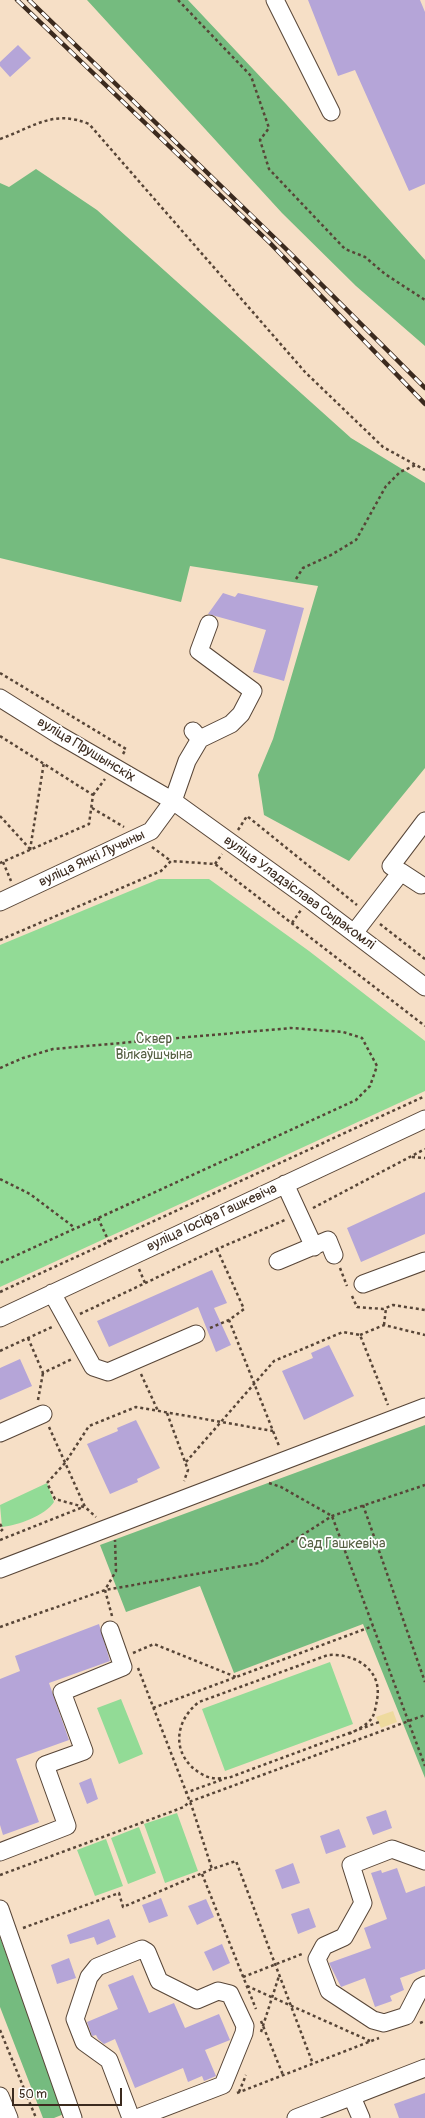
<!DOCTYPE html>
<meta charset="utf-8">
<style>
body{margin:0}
#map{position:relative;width:425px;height:2118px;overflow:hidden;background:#f6dfc6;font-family:Pangolin,sans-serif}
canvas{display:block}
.scale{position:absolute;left:12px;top:2088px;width:110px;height:18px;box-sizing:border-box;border:2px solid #3b2a1e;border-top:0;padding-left:5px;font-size:12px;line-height:14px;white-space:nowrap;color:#3b2a1e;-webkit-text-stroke:3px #fff;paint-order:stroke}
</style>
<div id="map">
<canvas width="425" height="2118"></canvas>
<div class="scale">50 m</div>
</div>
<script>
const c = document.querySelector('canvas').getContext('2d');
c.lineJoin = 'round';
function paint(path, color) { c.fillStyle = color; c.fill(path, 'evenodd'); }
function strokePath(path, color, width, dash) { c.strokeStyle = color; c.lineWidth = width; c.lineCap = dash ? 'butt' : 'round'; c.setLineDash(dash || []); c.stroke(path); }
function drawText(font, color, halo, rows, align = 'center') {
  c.font = font + ' Pangolin,sans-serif'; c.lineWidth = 3.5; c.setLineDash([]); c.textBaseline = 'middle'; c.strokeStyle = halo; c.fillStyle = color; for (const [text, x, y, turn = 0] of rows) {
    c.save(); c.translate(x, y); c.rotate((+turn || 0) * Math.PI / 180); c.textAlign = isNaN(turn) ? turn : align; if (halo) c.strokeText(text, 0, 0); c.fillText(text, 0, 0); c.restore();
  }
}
paint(new Path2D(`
 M159,879H209L309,951L425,1041V1091L0,1287V945Z
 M47,1483L54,1502C45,1516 18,1525 2,1527L0,1505Z
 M330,1662L353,1724L225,1771L202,1709Z
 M121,1699L143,1754L119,1764L97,1708Z
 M177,1813L198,1871L165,1883L144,1824Z
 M139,1827L156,1873L128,1884L111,1838Z
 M106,1839L123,1886L95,1896L77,1850Z`), '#92db96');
paint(new Path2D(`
 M87,0H188L286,104L425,260V346L356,286L282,213Z
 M36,169L97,210L351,438L425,483V768L349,861L264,815L258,775L273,739L318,586L190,566L181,602L0,558V183L9,187Z
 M425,1425V1778L363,1624L234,1673L200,1586L126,1612L100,1545Z
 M0,1937L64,2114L54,2118H43L0,2007Z`), '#75bb7f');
paint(new Path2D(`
 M393,1711L397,1722L381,1728L376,1717Z`), '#eeda9e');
paint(new Path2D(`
 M308,0H420L425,12V184L409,191L355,70L338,76Z
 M18,45L31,58L10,77L0,66V62Z
 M223,593L235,597L238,593L304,608L284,681L253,672L266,630L208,614Z
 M425,1192V1234L361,1262L347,1228Z
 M212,1270L227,1303L214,1308L231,1345L216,1352L198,1307L109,1347L97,1321Z
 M329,1345L354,1396L304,1420L282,1371L313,1358L311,1353Z
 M20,1359L32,1386L0,1400V1368Z
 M136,1420L160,1468L137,1479L138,1482L110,1494L87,1444L118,1431L117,1428Z
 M99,1624L110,1661L49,1683L69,1740L16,1759L39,1822L3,1835L0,1825V1679L20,1671L15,1656Z
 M91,1778L98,1799L87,1804L79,1783Z
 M386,1810L392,1828L373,1835L366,1817Z
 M339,1829L346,1847L326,1854L320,1836Z
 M293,1863L300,1883L282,1889L275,1870Z
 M397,1868L406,1893L425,1886V1969L400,1978L404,1990L390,1996L392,2001L375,2007L365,1978L341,1987L329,1963L371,1948L364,1928L387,1919L371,1873L381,1870L382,1873Z
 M161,1898L168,1916L149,1923L142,1905Z
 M206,1899L214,1917L197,1925L188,1906Z
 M309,1908L316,1927L298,1934L291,1914Z
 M109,1919L116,1937L97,1945L94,1937L70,1944L67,1935Z
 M222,1944L230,1963L213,1971L204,1952Z
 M69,1958L76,1978L57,1984L51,1965Z
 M133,1975L149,2013L174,2003L185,2028L219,2014L230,2040L205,2050L216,2076L204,2081L202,2076L188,2082L183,2068L135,2088L115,2039L104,2044L98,2039L96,2035L92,2036L87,2022L118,2009L108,1985Z
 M425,2093V2118H399L394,2104Z`), '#b5a5d8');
const minor = new Path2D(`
 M275,0L331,112
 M0,698L59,735L173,801L309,899L425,987
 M200,739L231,724L241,714L253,691L199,651L209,624
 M401,872L421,885
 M0,902L151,831L173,801L187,761L200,739L193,731
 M354,933L401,872L391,866L425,821
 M285,1184L314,1247
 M278,1261L328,1240L334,1255
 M363,1284L425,1261
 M52,1293L93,1367L108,1372L196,1334
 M0,1318L425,1119
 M0,1433L43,1414
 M0,1569L425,1407
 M0,1852L67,1826L45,1765L84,1751L62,1692L123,1667L110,1630
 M425,1861L392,1849L351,1865L363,1903L344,1937L324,1946L317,1959L329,1991L373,2020L384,2023L406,2016L421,1987L425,1985
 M0,1909L73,2118
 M0,2096L9,2118
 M352,2097L361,2118
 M131,2118L109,2060L84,2042L75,2019L89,1977L97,1967L142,1949L147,1952L159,1981L197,2000L218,1991L230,1994L245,2026L244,2033L223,2085L137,2118
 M296,2118L425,2068`);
strokePath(minor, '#574537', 19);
strokePath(new Path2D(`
 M178,0L251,76L269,128L260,140L269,169L345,249L365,257L385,274L425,300
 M0,139C34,127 53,109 89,124L305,372L383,447L425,470
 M296,579L303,568L331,555L356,540L386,486L400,472L416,465
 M0,673L126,749L123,754
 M0,736L93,795L89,824L0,863
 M93,795L105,779
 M92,808L124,827
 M0,816L30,849
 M238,830L247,816L357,905
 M152,847L171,861
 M30,850L44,762
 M3,862L11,881
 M215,864L222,854
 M292,923L301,910
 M380,924L425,959
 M0,940L161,871L171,861L215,864L425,1026
 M0,1068L23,1058L53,1049L291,1028L343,1032L362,1038L377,1066L370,1086L356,1100L0,1263
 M412,1157L425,1158
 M0,1179L30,1194L75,1228
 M313,1208L425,1149
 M98,1218L109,1242
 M217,1249L244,1309L229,1320L279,1446
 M340,1268L347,1286
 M139,1269L145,1283
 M0,1292L425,1096
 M352,1296L357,1307L383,1309L393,1305L425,1310
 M80,1314L217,1249L285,1220
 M384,1325L386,1308
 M210,1328L229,1320
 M360,1335L384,1325L425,1335
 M28,1338L43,1373L72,1359
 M0,1351L54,1326
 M141,1374L158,1411
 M38,1400L43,1373
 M167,1413L188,1470L184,1481
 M49,1427L85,1507L96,1517
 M186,1462L274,1361L343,1332L360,1335L388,1405
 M269,1483L281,1487L332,1516L425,1766
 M363,1505L425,1682
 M84,1507L55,1499L47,1483L65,1463L89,1426L136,1407L273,1431
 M0,1524L3,1529L0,1532
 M0,1540L83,1507
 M112,1616L105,1590L116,1571L115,1540
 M0,1627L105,1590L259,1563L332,1516L425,1485
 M133,1653L154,1644L236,1677
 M138,1668L192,1807L212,1869
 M153,1708L373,1626
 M349,1734C357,1730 367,1725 372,1718C375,1713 376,1705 377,1700C383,1669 354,1653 328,1655L199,1702C177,1719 171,1748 193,1768C198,1772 205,1777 212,1778C217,1779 223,1778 228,1778L379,1722
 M185,1793L224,1779
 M202,1874L256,2009
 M0,1875L184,1807L189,1802L425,1715
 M23,1928L119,1893L123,1907L212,1869L236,1861L313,2064
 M243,1977L302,1954
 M247,1986L370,2041
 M261,2021L283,2075
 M420,2023L425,2021
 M0,2030L36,2118
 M261,2032L279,1976
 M239,2092L246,2075
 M237,2093L379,2038`), '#574537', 2.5, [3, 3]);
strokePath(minor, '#fff', 17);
const rail = new Path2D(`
 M17,0L270,243L425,404
 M29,0L285,248L425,388`);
strokePath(rail, '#3b2a1e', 4.5);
strokePath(rail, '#fff', 3, [9]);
drawText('14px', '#3b2a1e', '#fff', [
 ["вуліца Прушынскіх",86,750,31],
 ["вуліца Янкі Лучыны",92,859,-25],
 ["вуліца Уладзіслава Сыракомлі",299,893,36],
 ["вуліца Іосіфа Гашкевіча",212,1218,-25]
]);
drawText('14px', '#555f42', '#fff', [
 ["Сквер",154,1039],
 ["Вілкаўшчына",154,1055],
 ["Сад Гашкевіча",342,1544]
]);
</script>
